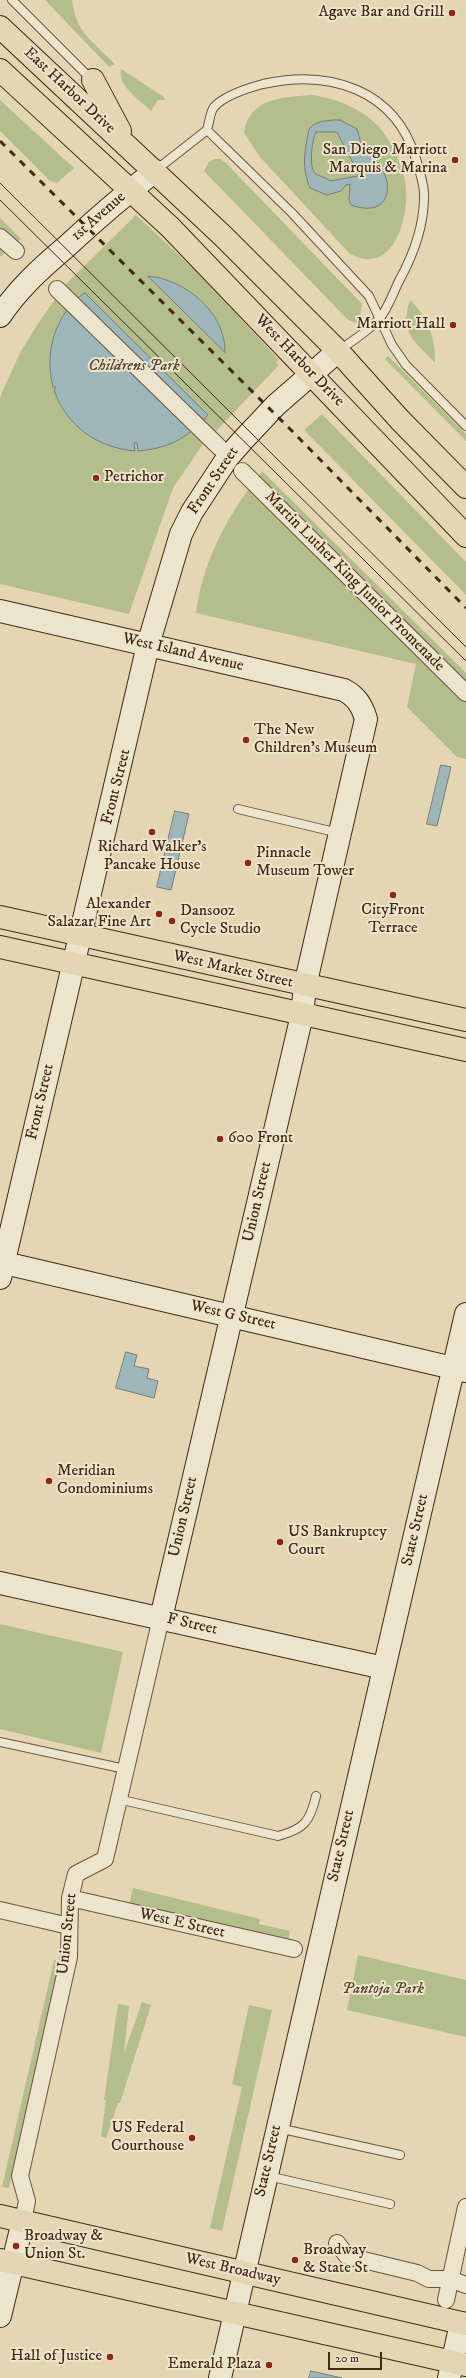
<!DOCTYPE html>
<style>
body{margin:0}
#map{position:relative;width:466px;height:2378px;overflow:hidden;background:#e4d6b3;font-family:"IM FELL DW Pica",serif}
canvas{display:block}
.scale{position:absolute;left:328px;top:2352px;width:54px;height:18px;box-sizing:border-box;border:2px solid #432814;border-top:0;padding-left:5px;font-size:12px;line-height:14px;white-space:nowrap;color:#432814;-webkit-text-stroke:3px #ede4ce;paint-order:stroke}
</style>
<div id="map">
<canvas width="466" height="2378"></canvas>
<div class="scale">20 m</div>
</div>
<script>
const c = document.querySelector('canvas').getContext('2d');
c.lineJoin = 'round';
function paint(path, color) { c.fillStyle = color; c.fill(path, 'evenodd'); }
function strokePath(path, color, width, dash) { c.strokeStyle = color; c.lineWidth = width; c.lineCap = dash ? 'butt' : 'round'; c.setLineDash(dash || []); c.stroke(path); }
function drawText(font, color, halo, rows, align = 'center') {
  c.font = font + ' "IM FELL DW Pica",serif'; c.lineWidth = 4; c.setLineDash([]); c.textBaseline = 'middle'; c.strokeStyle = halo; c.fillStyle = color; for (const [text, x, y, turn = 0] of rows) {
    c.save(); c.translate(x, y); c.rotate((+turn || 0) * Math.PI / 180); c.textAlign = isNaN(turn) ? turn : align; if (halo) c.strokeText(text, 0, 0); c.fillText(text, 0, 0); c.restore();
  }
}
paint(new Path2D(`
 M45,0H72C77,35 92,40 115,64L109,67Z
 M121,69L164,97L165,100H158L151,111C140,100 117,86 121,69Z
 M313,95C336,99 359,107 376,124C390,137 401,162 405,181C411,213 395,278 350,254L260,157L244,133C249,97 284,97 313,95Z
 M0,100L74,168L57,183L49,180L0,131Z
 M214,159H221L227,164L362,304L360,318L357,323L348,320L204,171L209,162Z
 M136,215L195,270L279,360L276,362L279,365L201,447L173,488L129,614L0,584V398L3,390L21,351L41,319L65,285Z
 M0,218L21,239L0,257Z
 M410,300C428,317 436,339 435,363C414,340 399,333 410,300Z
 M388,356L466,434V441L385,359Z
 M322,414L466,562V595L304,430Z
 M262,471L466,673V759L457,757L407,707L416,664L196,613C203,559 229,513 262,471Z
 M0,1624L123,1652L101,1753L0,1729Z
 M133,1888L260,1919L259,1924L290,1931L288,1942L129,1905Z
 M358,1955L466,1980V2037L347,2010Z
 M54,1960L61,1962L9,2188L2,2187Z
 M142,2002L151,2005L120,2103H118L106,2138L101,2137L106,2100H104L118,2004L129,2006L124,2053Z
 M249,2005L272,2010L222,2231L210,2228L242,2087L232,2084Z`), '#b4be8c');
const water = new Path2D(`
 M340,120L357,129L363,151C397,168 398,222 351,205L349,200L350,184L346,185L341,191L327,195L310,188C301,167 305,149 309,129C316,120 330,120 340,120ZM316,132H337L353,163L359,168L358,176L330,181C326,177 321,177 316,174C308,169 312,139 316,132Z
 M148,276C185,279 226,313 225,352Z
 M85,293L208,415L200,424L77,299Z
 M70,306L193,430C176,444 160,449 138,451L137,443H134L135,451C98,448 66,426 54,390L56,387H53C46,358 51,330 70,306Z
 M441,765L451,767L437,826L427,824Z
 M175,811L189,814L171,890L157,887Z
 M126,1352L137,1355L134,1366L149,1369L147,1378L158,1381L154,1398L116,1388Z
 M311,2371L342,2378H309Z`);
paint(water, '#9cb6b9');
strokePath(water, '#787d77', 1);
const lane = new Path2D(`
 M12,0L92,80
 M207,130C209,124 210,112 214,107C225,95 248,88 263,84C329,69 395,89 416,159C419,169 423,181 424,192C425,223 414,254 399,281C393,293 388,309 379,319C368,331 353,341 339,350
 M207,130L292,213L369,296L392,345L406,365L466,426
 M156,170L207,130
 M238,809L339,833
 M0,1742L125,1769
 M118,1799L278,1836C304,1829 310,1822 316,1796
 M278,2128L400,2155
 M268,2176L390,2204`);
const street = new Path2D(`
 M0,237L16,251
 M57,289L220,448
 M242,471L466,693
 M70,1898L294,1949
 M0,1910L69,1926
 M23,2221L27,2201L20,2176L69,1957L70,1898L76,1874L105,1859L161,1618
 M337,2243L347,2256L417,2273L429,2279H450L466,2285
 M446,2300L466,2207`);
const secondary = new Path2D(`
 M0,316C18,289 41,268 66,247C95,220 124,195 155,171
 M0,611L344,690C357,697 362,706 366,719L305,986L302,1015L161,1618
 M0,1262L466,1371
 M0,1278L148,645L181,534L192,512L228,457L243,440L276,405L338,351
 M0,1583L384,1668
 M0,2316L23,2221
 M220,2378L466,1314
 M449,2378L461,2323`);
const primary = new Path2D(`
 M0,27L223,236L338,351L400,420L466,487
 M0,70L170,227L466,536
 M93,80L120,131
 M0,917L466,1020
 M0,947L466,1050
 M0,2216L466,2324
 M0,2260L466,2365`);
strokePath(lane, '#6b543c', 10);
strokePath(street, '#6b543c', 18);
strokePath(secondary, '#432814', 24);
strokePath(primary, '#432814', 24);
strokePath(lane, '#ede4ce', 8);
strokePath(street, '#ede4ce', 16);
strokePath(secondary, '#ede4ce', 22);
strokePath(primary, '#e4d6b3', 22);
strokePath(new Path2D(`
 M0,183L466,647
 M0,200L466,661`), '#432814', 1);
strokePath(new Path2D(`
 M0,141L290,429L466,608`), '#432814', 3, [7, 7]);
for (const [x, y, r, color] of [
 [452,13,4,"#8f2418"],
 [455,160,4,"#8f2418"],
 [453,325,4,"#8f2418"],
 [96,478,4,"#8f2418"],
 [246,740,4,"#8f2418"],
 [152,832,4,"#8f2418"],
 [248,863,4,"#8f2418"],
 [393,895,4,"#8f2418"],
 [159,914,4,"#8f2418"],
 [172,921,4,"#8f2418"],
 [220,1139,4,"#8f2418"],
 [49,1481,4,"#8f2418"],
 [280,1542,4,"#8f2418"],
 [192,2138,4,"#8f2418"],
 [16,2246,4,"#8f2418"],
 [295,2260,4,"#8f2418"],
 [110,2357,4,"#8f2418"],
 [269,2365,4,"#8f2418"]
]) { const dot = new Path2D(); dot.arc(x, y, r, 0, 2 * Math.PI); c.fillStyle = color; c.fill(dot); strokePath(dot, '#ede4ce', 1.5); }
drawText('16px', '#432814', '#ede4ce', [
 ["Agave Bar and Grill",444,13,"right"],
 ["San Diego Marriott",447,151,"right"],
 ["Marquis & Marina",447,169,"right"],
 ["Marriott Hall",445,325,"right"],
 ["Petrichor",104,478],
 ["The New",254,731],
 ["Children's Museum",254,749],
 ["Richard Walker's",152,848,"center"],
 ["Pancake House",152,866,"center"],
 ["Pinnacle",256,854],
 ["Museum Tower",256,872],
 ["Alexander",151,905,"right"],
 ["Salazar Fine Art",151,923,"right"],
 ["CityFront",393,911,"center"],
 ["Terrace",393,929,"center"],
 ["Dansooz",180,912],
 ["Cycle Studio",180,930],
 ["600 Front",228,1139],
 ["Meridian",57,1472],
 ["Condominiums",57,1490],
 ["US Bankruptcy",288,1533],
 ["Court",288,1551],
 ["US Federal",184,2129,"right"],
 ["Courthouse",184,2147,"right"],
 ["Broadway &",24,2237],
 ["Union St.",24,2255],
 ["Broadway",303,2251],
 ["& State St",303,2269],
 ["Hall of Justice",102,2357,"right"],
 ["Emerald Plaza",261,2365,"right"]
], 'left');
drawText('16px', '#432814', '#ede4ce', [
 ["East Harbor Drive",69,91,43],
 ["1st Avenue",99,217,-41],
 ["West Harbor Drive",299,361,46],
 ["Front Street",214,481,-56],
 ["Martin Luther King Junior Promenade",354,582,45],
 ["West Island Avenue",183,653,13],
 ["Front Street",117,787,-76],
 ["West Market Street",233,970,13],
 ["Front Street",41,1102,-77],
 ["Union Street",258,1202,-77],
 ["West G Street",233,1316,13],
 ["Union Street",184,1517,-77],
 ["State Street",416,1530,-77],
 ["F Street",192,1625,13],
 ["State Street",342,1846,-77],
 ["West E Street",182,1924,13],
 ["Union Street",68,1934,-84],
 ["State Street",269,2161,-77],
 ["West Broadway",233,2270,13]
]);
drawText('italic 16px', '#5a462c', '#ede4ce', [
 ["Childrens Park",134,367],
 ["Pantoja Park",383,1990]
]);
</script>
